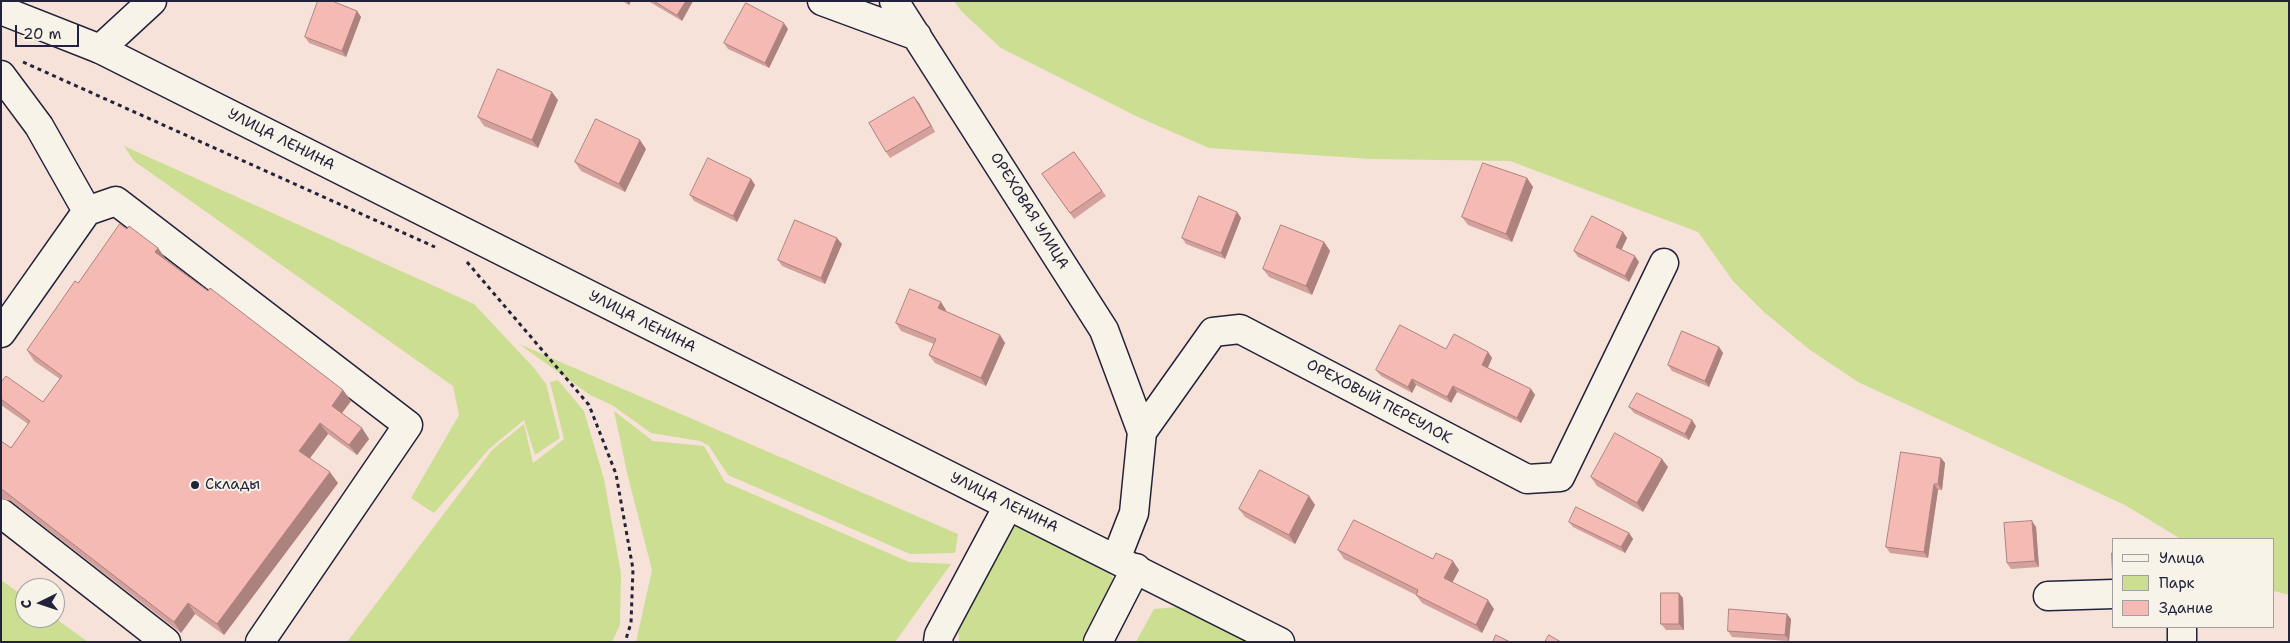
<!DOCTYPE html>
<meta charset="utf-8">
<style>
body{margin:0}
#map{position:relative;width:2290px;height:643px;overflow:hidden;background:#f7e2d9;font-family:"Shantell Sans",sans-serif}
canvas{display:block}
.frame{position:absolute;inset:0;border:2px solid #22223b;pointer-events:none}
.legend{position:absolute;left:2112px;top:538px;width:162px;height:90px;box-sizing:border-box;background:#f7f3e8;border:1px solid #a29fa3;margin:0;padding:6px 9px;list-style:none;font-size:15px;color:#22223b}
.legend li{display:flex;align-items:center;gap:10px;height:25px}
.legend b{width:25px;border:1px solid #a29fa3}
.north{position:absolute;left:15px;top:578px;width:50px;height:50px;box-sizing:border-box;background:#f7f3e8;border:1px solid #a29fa3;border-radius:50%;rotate:266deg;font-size:14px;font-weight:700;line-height:20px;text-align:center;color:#22223b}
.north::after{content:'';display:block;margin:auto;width:18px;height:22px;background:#22223b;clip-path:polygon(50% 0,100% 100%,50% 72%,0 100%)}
.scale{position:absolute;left:15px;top:25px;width:64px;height:22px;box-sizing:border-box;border:2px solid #22223b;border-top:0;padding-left:6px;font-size:15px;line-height:18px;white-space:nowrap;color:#22223b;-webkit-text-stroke:4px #f7f3e8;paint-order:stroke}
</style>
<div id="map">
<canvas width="2290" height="643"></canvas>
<div class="frame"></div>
<ul class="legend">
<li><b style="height:6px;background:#f7f3e8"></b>Улица</li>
<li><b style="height:14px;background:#ccde92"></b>Парк</li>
<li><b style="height:14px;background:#f6bab5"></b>Здание</li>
</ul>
<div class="north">С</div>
<div class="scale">20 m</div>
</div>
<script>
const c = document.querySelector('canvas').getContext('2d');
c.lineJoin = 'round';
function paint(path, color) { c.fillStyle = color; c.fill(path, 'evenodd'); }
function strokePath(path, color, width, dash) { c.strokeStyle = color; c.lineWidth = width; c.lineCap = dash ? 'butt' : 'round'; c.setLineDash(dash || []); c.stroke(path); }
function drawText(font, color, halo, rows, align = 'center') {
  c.font = font + ' "Shantell Sans",sans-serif'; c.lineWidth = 4; c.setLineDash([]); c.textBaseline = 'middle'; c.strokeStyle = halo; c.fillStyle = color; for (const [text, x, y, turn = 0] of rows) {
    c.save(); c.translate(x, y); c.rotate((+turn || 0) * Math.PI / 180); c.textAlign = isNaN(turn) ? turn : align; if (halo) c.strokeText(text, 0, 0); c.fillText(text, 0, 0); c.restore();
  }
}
paint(new Path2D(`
 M954,1H2289V595L2274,591V539H2181L2125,505L1858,382L1810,350L1764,312L1733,281L1698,232L1510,161L1371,159L1209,148L1138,117L1001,48L962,12Z
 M124,146L474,304L534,368L546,384L560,438L535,455L524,420L489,449L434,513L411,498L459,415L453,386L134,161Z
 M519,344L958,534L955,553L910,554L728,475L709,446L700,441L651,433L612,405L590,395Z
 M558,380L584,411L604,479L621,573L620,625L612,642H347L492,450L524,424L533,463L564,439L550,382Z
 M614,411L653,441L704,446L725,482L909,562L951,564L895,642H636L652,570L628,477Z
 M1019,524L1102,564L1113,578L1111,595L1085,642H959L958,628L1003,534Z
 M1,580L25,597V618H55L88,642H1Z
 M1178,607L1249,642H1136L1154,609Z`), '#ccde92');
const minor = new Path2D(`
 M822,1L917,36
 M894,1L1104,330L1142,432
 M100,49L152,1
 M1,75L39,126L87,211L1,333
 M87,211L116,201L408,425L260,642
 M1,513L166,642
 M1116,559L1134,513L1142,432L1213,332L1240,329L1527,479L1560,477L1664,263
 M2048,596L2114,594
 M938,642L939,635L1008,506
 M1098,642L1136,568
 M2182,642V627`);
const major = new Path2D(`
 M1,10L100,49L1280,642`);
strokePath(minor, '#22223b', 31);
strokePath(major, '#22223b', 31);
strokePath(new Path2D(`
 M23,62L435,247
 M467,262L589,405L616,474L633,569L631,623L625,642`), '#22223b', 3, [4, 4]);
strokePath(minor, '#f7f3e8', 28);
strokePath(major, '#f7f3e8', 28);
paint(new Path2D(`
 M622,1H631L629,5Z
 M648,1H693L682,21Z
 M357,11L361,17L346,57L309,43L305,37Z
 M788,29L769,68L728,49L724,43Z
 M914,97L935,132L890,158L886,152Z
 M558,100L538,148L484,126L478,117Z
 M646,149L625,192L581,171L575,162Z
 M1074,152L1106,196L1074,219L1042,174Z
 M1527,178L1533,187L1512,242L1468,225L1462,217Z
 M751,179L755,185L737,222L694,201L690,195Z
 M1237,212L1241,218L1225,259L1186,244L1182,238Z
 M127,229L158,248L165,258V259L343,390L351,401L342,413L362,428L369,439L357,455L328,434L310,458L338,483L224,635L195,614L181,633L11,501L1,499V441L11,448L28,424L1,405V382L43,402L60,379L34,361L27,350L78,283Z
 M1623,232L1627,238L1621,250L1639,262L1629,282L1578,257L1574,251Z
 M1324,242L1330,251L1312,295L1269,277L1263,269Z
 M842,244L825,284L782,266L778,260Z
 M946,310L945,311L1000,335L1005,343L986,386L935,363L929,355L934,344L901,331L896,323Z
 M1719,347L1723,353L1709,387L1672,371L1668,365Z
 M1446,349L1488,352L1492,358L1488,368L1531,389L1535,395L1521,423L1457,392L1451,403L1416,385L1412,393L1381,376L1376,370Z
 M1629,407L1696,426L1689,440L1634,413Z
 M1941,458L1945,463L1942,490H1938L1928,558L1890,553L1886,547Z
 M1668,467L1643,512L1597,486L1591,477Z
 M1309,496L1315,505L1295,544L1245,517L1239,509Z
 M1569,522L1629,533L1633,539L1625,553L1573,527Z
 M2036,527L2039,567L2011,569L2007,563Z
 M1338,550L1433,559L1459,570L1452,582L1494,609L1482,633L1422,603L1416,595L1344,559Z
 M1683,598L1684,630H1666L1661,624Z
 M1791,619L1789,641L1732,637L1728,631Z`), '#d4a09c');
paint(new Path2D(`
 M626,1H631L629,5Z
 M686,1H693L682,21L677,15Z
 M357,11L361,17L346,57L342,51Z
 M784,23L788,29L769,68L765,63Z
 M552,92L558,100L538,148L532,140Z
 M914,97L919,103L935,132L931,126Z
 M640,140L646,149L625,192L619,184Z
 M1527,178L1533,187L1512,242L1506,234Z
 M751,179L755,185L737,222L733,216Z
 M1237,212L1241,218L1225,259L1221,253Z
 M1623,232L1627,238L1620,253L1616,247Z
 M837,238L842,244L825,284L821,278Z
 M1324,242L1330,251L1312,295L1306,286Z
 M158,248L165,258L162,262L155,252Z
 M1635,256L1639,262L1629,282L1625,276Z
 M941,302L946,310L944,316L938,308Z
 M1000,335L1005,343L986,386L981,378Z
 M1719,347L1723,353L1709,387L1705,381Z
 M1488,352L1492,358L1486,371L1482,365Z
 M1412,379L1416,385L1412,393L1408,387Z
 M1453,386L1457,392L1451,403L1447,397Z
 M1531,389L1535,395L1521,423L1517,418Z
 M343,390L351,401L339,417L332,406Z
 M1692,420L1696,426L1689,440L1685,434Z
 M320,423L328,434L307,462L299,451Z
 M362,428L369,439L357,455L349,445Z
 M1941,458L1945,463L1942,490L1938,484Z
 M1662,459L1668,467L1643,512L1637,503Z
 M330,472L338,483L224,635L217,624Z
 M1934,484L1938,490L1928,558L1924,552Z
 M1309,496L1315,505L1295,544L1289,535Z
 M2032,521L2036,527L2039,567L2035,561Z
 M1629,533L1633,539L1625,553L1621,547Z
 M1453,561L1459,570L1450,587L1444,578Z
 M1679,593L1683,598L1684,630L1679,624Z
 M1488,600L1494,609L1482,633L1476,625Z
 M188,603L195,614L181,633L174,622Z
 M1787,614L1791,619L1789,641L1785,635Z`), '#ac827f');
const building = new Path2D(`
 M318,1H332L357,11L342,51L305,37Z
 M654,1H686L677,15Z
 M746,3L784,23L765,63L724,43Z
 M498,69L552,92L532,140L478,117Z
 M914,97L931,126L886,152L869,123Z
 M596,119L640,140L619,184L575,162Z
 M1074,152L1102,191L1070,213L1042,174Z
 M708,158L751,179L733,216L690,195Z
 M1483,163L1527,178L1506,234L1462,217Z
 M1199,196L1237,212L1221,253L1182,238Z
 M1592,216L1623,232L1616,247L1635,256L1625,276L1574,251Z
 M795,220L837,238L821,278L778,260Z
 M120,224L127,229L129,226L158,248L155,252L208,291L210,288L343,390L332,406L362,428L349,445L320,423L299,451L330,472L217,624L188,603L174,622L3,490H1V441L11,448L30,421L1,399V382L6,376L43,402L62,376L27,350L75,281L78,283Z
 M1281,225L1324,242L1306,286L1263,269Z
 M910,289L941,302L938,308L1000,335L981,378L929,355L936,339L896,323Z
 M1400,325L1446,349L1454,334L1488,352L1482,365L1531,389L1517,418L1453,386L1447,397L1412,379L1408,387L1376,370Z
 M1682,331L1719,347L1705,381L1668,365Z
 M1637,393L1692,420L1685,434L1629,407Z
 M1615,433L1662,459L1637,503L1591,477Z
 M1901,452L1941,458L1938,484H1934L1924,552L1886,547Z
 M1260,470L1309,496L1289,535L1239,509Z
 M1576,507L1629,533L1621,547L1569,522Z
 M1354,520L1433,559L1436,553L1453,561L1444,578L1488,600L1476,625L1416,595L1418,590L1338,550Z
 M2032,521L2035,561L2007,563L2004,523Z
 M2112,553H2114V575H2113Z
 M1661,593H1679V624H1661Z
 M1729,609L1787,614L1785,635L1728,631Z
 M1496,635L1510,642H1493Z
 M1549,635L1561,642H1545Z`);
paint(building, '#f6bab5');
strokePath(building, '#ac827f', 1);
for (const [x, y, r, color] of [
 [195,485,5,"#22223b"]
]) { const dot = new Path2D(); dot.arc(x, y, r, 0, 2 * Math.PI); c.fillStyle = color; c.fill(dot); strokePath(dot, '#f7f3e8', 2); }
drawText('15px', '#22223b', '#f7f3e8', [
 ["УЛИЦА ЛЕНИНА",281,140,27],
 ["ОРЕХОВАЯ УЛИЦА",1029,211,58],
 ["УЛИЦА ЛЕНИНА",642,322,27],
 ["ОРЕХОВЫЙ ПЕРЕУЛОК",1379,402,28],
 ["УЛИЦА ЛЕНИНА",1004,503,26]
]);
drawText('15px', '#22223b', '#f7f3e8', [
 ["Склады",205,485]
], 'left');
</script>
